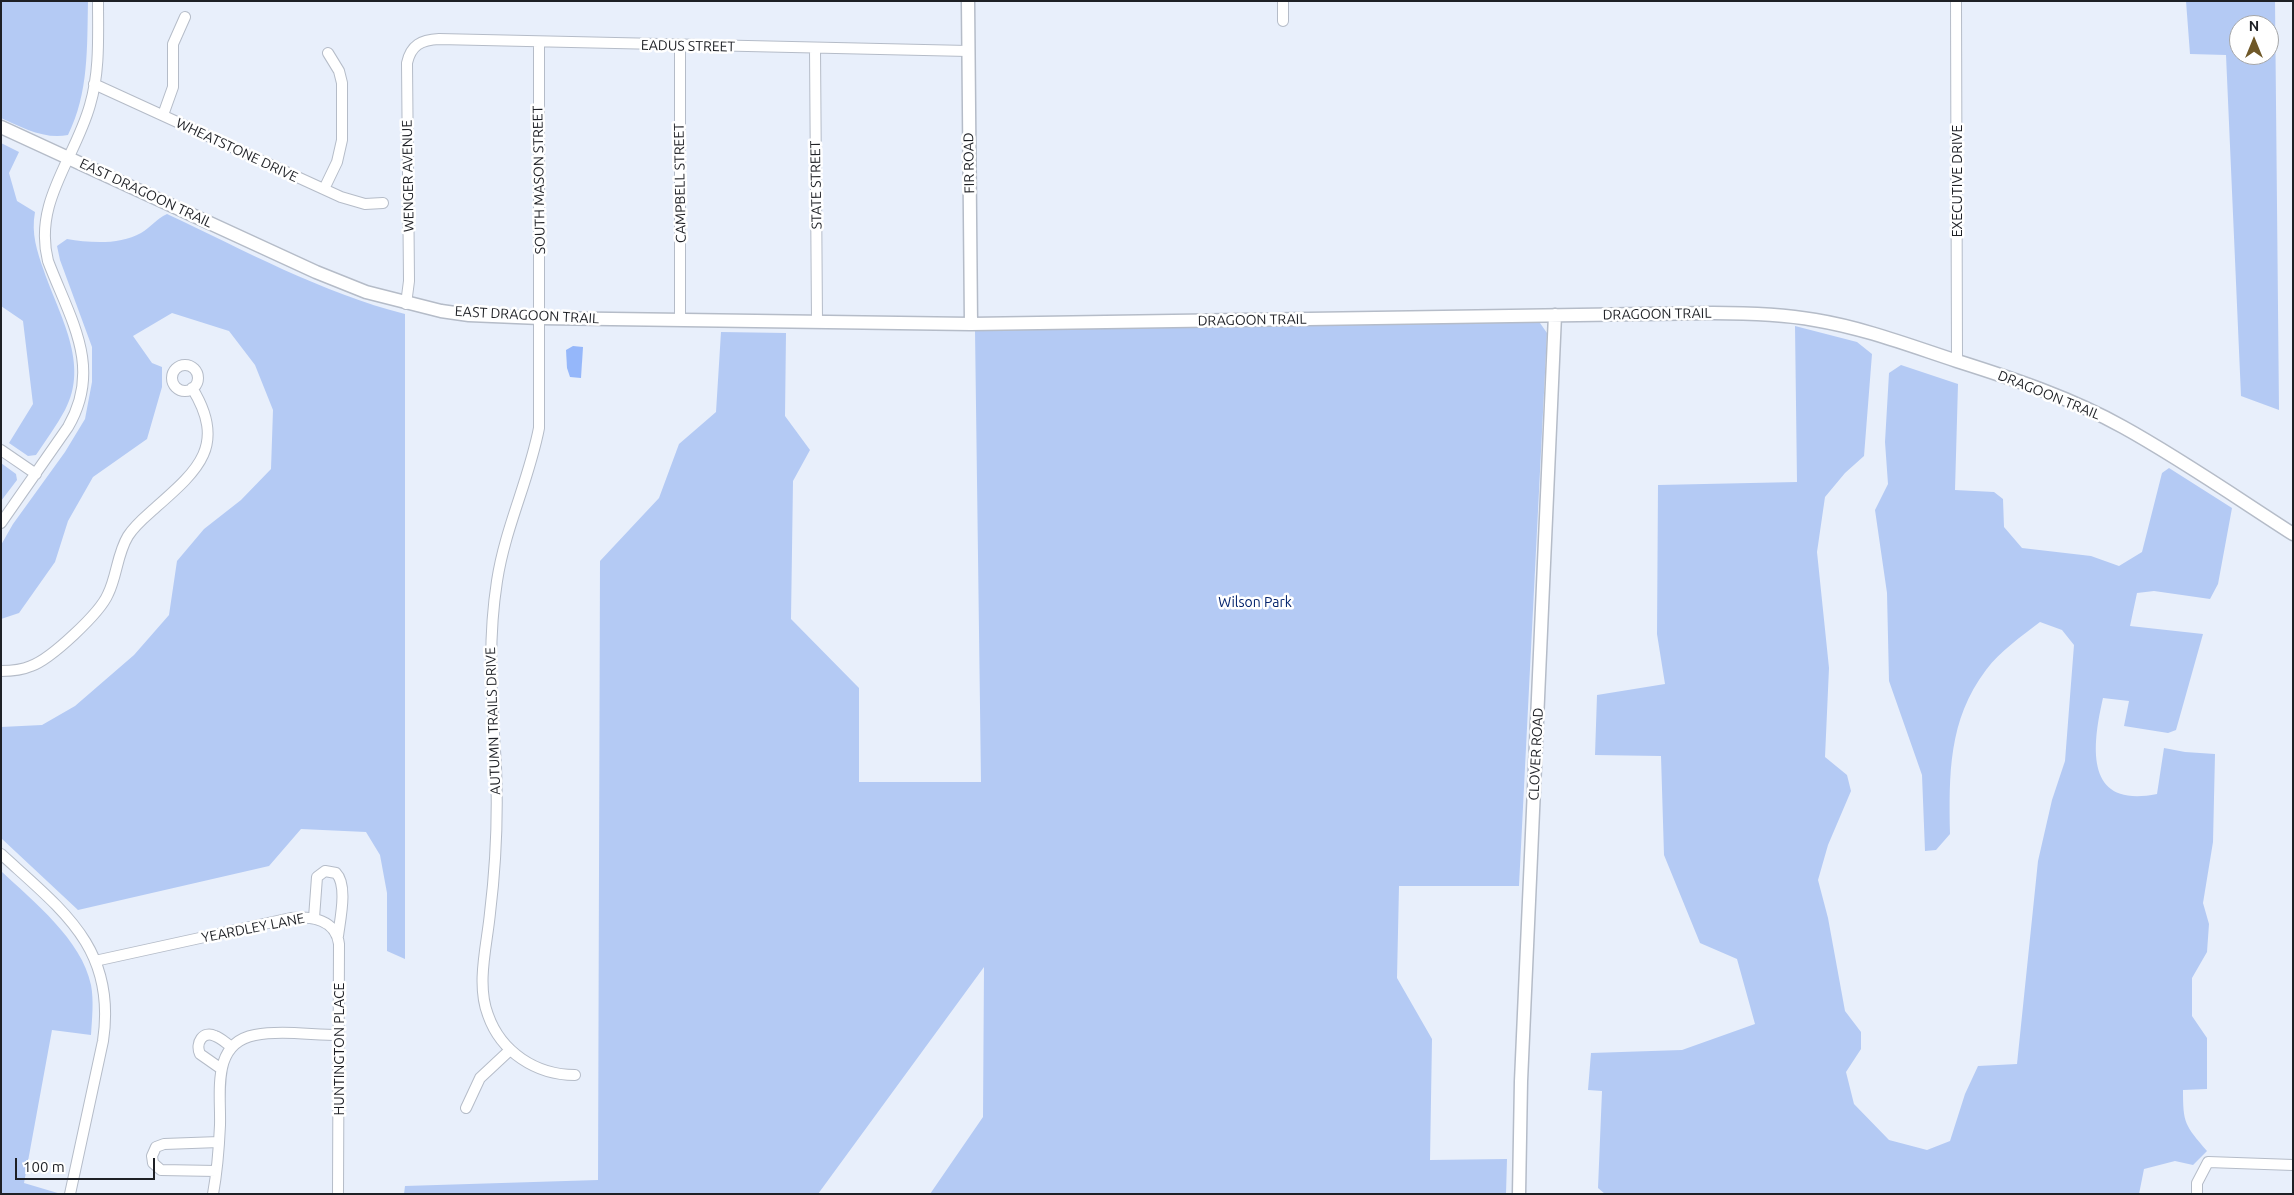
<!DOCTYPE html>
<style>
body{margin:0}
#map{position:relative;width:2294px;height:1195px;overflow:hidden;background:#e8effb;font-family:Ubuntu,sans-serif}
canvas{display:block}
.frame{position:absolute;inset:0;border:2px solid #1e2025;pointer-events:none}
.north{position:absolute;left:2229px;top:15px;width:50px;height:50px;box-sizing:border-box;background:#fff;border:1px solid #a5a6a8;border-radius:50%;rotate:0deg;font-size:14px;font-weight:700;line-height:20px;text-align:center;color:#1e2025}
.north::after{content:'';display:block;margin:auto;width:18px;height:22px;background:#6f5828;clip-path:polygon(50% 0,100% 100%,50% 72%,0 100%)}
.scale{position:absolute;left:15px;top:1158px;width:140px;height:22px;box-sizing:border-box;border:2px solid #1e2025;border-top:0;padding-left:6px;font-size:15px;line-height:18px;white-space:nowrap;color:#1e2025;-webkit-text-stroke:4px #fff;paint-order:stroke}
</style>
<div id="map">
<canvas width="2294" height="1195"></canvas>
<div class="frame"></div>
<div class="north">N</div>
<div class="scale">100 m</div>
</div>
<script>
const c = document.querySelector('canvas').getContext('2d');
c.lineJoin = 'round';
function paint(path, color) { c.fillStyle = color; c.fill(path, 'evenodd'); }
function strokePath(path, color, width, dash) { c.strokeStyle = color; c.lineWidth = width; c.lineCap = dash ? 'butt' : 'round'; c.setLineDash(dash || []); c.stroke(path); }
function drawText(font, color, halo, rows, align = 'center') {
  c.font = font + ' Ubuntu,sans-serif'; c.lineWidth = 5; c.setLineDash([]); c.textBaseline = 'middle'; c.strokeStyle = halo; c.fillStyle = color; for (const [text, x, y, turn = 0] of rows) {
    c.save(); c.translate(x, y); c.rotate((+turn || 0) * Math.PI / 180); c.textAlign = isNaN(turn) ? turn : align; if (halo) c.strokeText(text, 0, 0); c.fillText(text, 0, 0); c.restore();
  }
}
paint(new Path2D(`
 M1,1H88C87,47 89,93 68,135C45,140 21,127 1,118Z
 M2186,1H2275L2279,410L2241,396L2226,55L2190,54ZM2239,25H2269V55H2239Z
 M1,143L19,152L9,173L17,201L35,212C31,234 37,251 44,271C59,315 90,364 65,410C57,425 46,440 36,455L28,456L9,443L33,404L23,321L1,306Z
 M167,214C244,250 322,293 405,314V959L387,951V893L380,855L366,832L301,829L269,866L78,910L1,838V727L42,725L75,706L134,655L169,615L177,561L204,529L241,500L271,469L273,410L255,365L229,331L172,313L133,336L152,363L162,367V387L147,439L93,477L68,521L55,562L19,613L1,619V545L13,524L65,452L85,419L92,382V347L60,260L57,246L67,239C90,243 120,245 141,233C151,227 156,219 167,214Z
 M1532,320L1540,323L1547,333L1519,886H1399L1397,978L1432,1039L1430,1160L1507,1159L1506,1194H930L983,1117L984,967L818,1194H404L405,1186L598,1180L600,561L659,498L679,444L716,412L721,332L786,333L785,416L810,450L793,481L791,619L859,688V782H981L975,330Z
 M1795,326L1857,342L1872,354L1864,456L1845,473L1825,497L1817,552L1829,668L1825,757L1847,775L1851,791L1828,845L1818,880L1828,918L1845,1011L1861,1032V1049L1846,1072L1854,1104L1889,1140L1927,1150L1950,1141L1965,1094L1978,1066L2017,1064L2038,861L2052,800L2065,761L2074,645L2062,630L2040,622C2022,636 2000,651 1986,670C1948,720 1949,775 1950,834L1936,850L1925,851L1922,775L1889,681L1887,593L1875,510L1888,484L1885,442L1889,373L1901,365L1958,384L1955,490L1994,492L2003,499L2004,527L2022,548L2091,556L2119,566L2142,552L2162,473L2169,468L2232,508L2218,584L2210,599L2154,591L2137,593L2130,626L2203,634L2176,730L2168,733L2124,726L2129,701L2103,698C2092,746 2084,809 2157,794L2164,748L2185,752L2215,754L2213,842L2203,903L2209,924L2207,952L2192,978V1016L2207,1038V1089L2183,1090C2183,1124 2185,1125 2207,1151L2193,1165L2175,1161L2144,1169L2139,1194H1605L1598,1188L1602,1091L1588,1090L1591,1053L1682,1050L1755,1024L1737,959L1700,943L1664,855L1661,756L1595,755L1597,695L1665,684L1657,634L1658,485L1797,482Z
 M1,463L16,474L17,480L1,501Z
 M1,871C33,901 82,940 91,985C94,1001 92,1019 91,1035L52,1030L24,1183L61,1194H1Z`), '#b4caf4');
paint(new Path2D(`
 M573,346L583,347L581,378L570,377L567,368L566,350Z`), '#95b7fa');
const minor = new Path2D(`
 M1283,1V21
 M1956,1L1957,361
 M539,42V428C529,480 505,528 497,581C487,645 492,702 496,766C498,815 496,864 490,913C487,945 476,984 488,1015C501,1052 536,1075 575,1075
 M680,46V320
 M815,48L817,322
 M94,84L341,197L365,204L383,203
 M163,115L173,87V44L185,17
 M324,189L337,162L342,140V83L339,71L328,53
 M406,304L409,281L407,63C411,45 421,40 439,39L968,51
 M172 378a13 13 0 1 1 26 0a13 13 0 1 1-26 0Z
 M1,450L36,474
 M1,523L68,427C103,367 70,319 48,261C33,202 75,159 90,105C100,71 98,36 98,1
 M1,671C11,671 22,670 31,666C51,659 100,613 108,594C117,576 117,554 128,536C135,525 145,517 154,509C197,471 228,446 192,388
 M1,854C62,910 117,948 103,1041L70,1194
 M314,918L317,877L325,871L336,873C348,885 340,920 338,936
 M95,961L291,918C312,916 336,920 339,944L338,1194
 M220,1068L200,1054C195,1043 203,1030 215,1036C221,1038 227,1044 232,1047
 M466,1108L480,1078L510,1050
 M216,1171L161,1170L153,1163L152,1156L156,1147L164,1144L219,1142
 M213,1194C217,1172 219,1148 220,1125C221,1093 211,1043 255,1035C281,1030 312,1035 339,1035
 M2197,1194V1183L2208,1162L2293,1165`);
const tertiary = new Path2D(`
 M968,1L971,324
 M1,127L316,272L366,292L441,311L469,315L540,318L971,324L1713,313C1747,313 1782,314 1815,320C1864,328 1911,346 1957,361C2014,379 2071,398 2123,427C2181,459 2237,498 2293,534
 M1519,1194L1521,1081L1555,315`);
strokePath(minor, '#b5bcc8', 12);
strokePath(tertiary, '#b5bcc8', 15);
strokePath(minor, '#fff', 10);
strokePath(tertiary, '#fff', 12);
drawText('14px', '#1e2025', '#fff', [
 ["EADUS STREET",688,46,1],
 ["WHEATSTONE DRIVE",237,150,25],
 ["FIR ROAD",969,163,-91],
 ["WENGER AVENUE",408,176,-91],
 ["SOUTH MASON STREET",539,180,-91],
 ["EXECUTIVE DRIVE",1957,181,-90],
 ["CAMPBELL STREET",680,183,-91],
 ["STATE STREET",816,185,-91],
 ["EAST DRAGOON TRAIL",146,193,25],
 ["DRAGOON TRAIL",1657,314,-1],
 ["EAST DRAGOON TRAIL",527,315,3],
 ["DRAGOON TRAIL",1252,320,-1],
 ["DRAGOON TRAIL",2049,395,22],
 ["AUTUMN TRAILS DRIVE",493,721,-92],
 ["CLOVER ROAD",1536,754,-87],
 ["YEARDLEY LANE",253,928,-11],
 ["HUNTINGTON PLACE",339,1049,-90]
]);
drawText('14px', '#04246d', '#fff', [
 ["Wilson Park",1255,602]
]);
</script>
